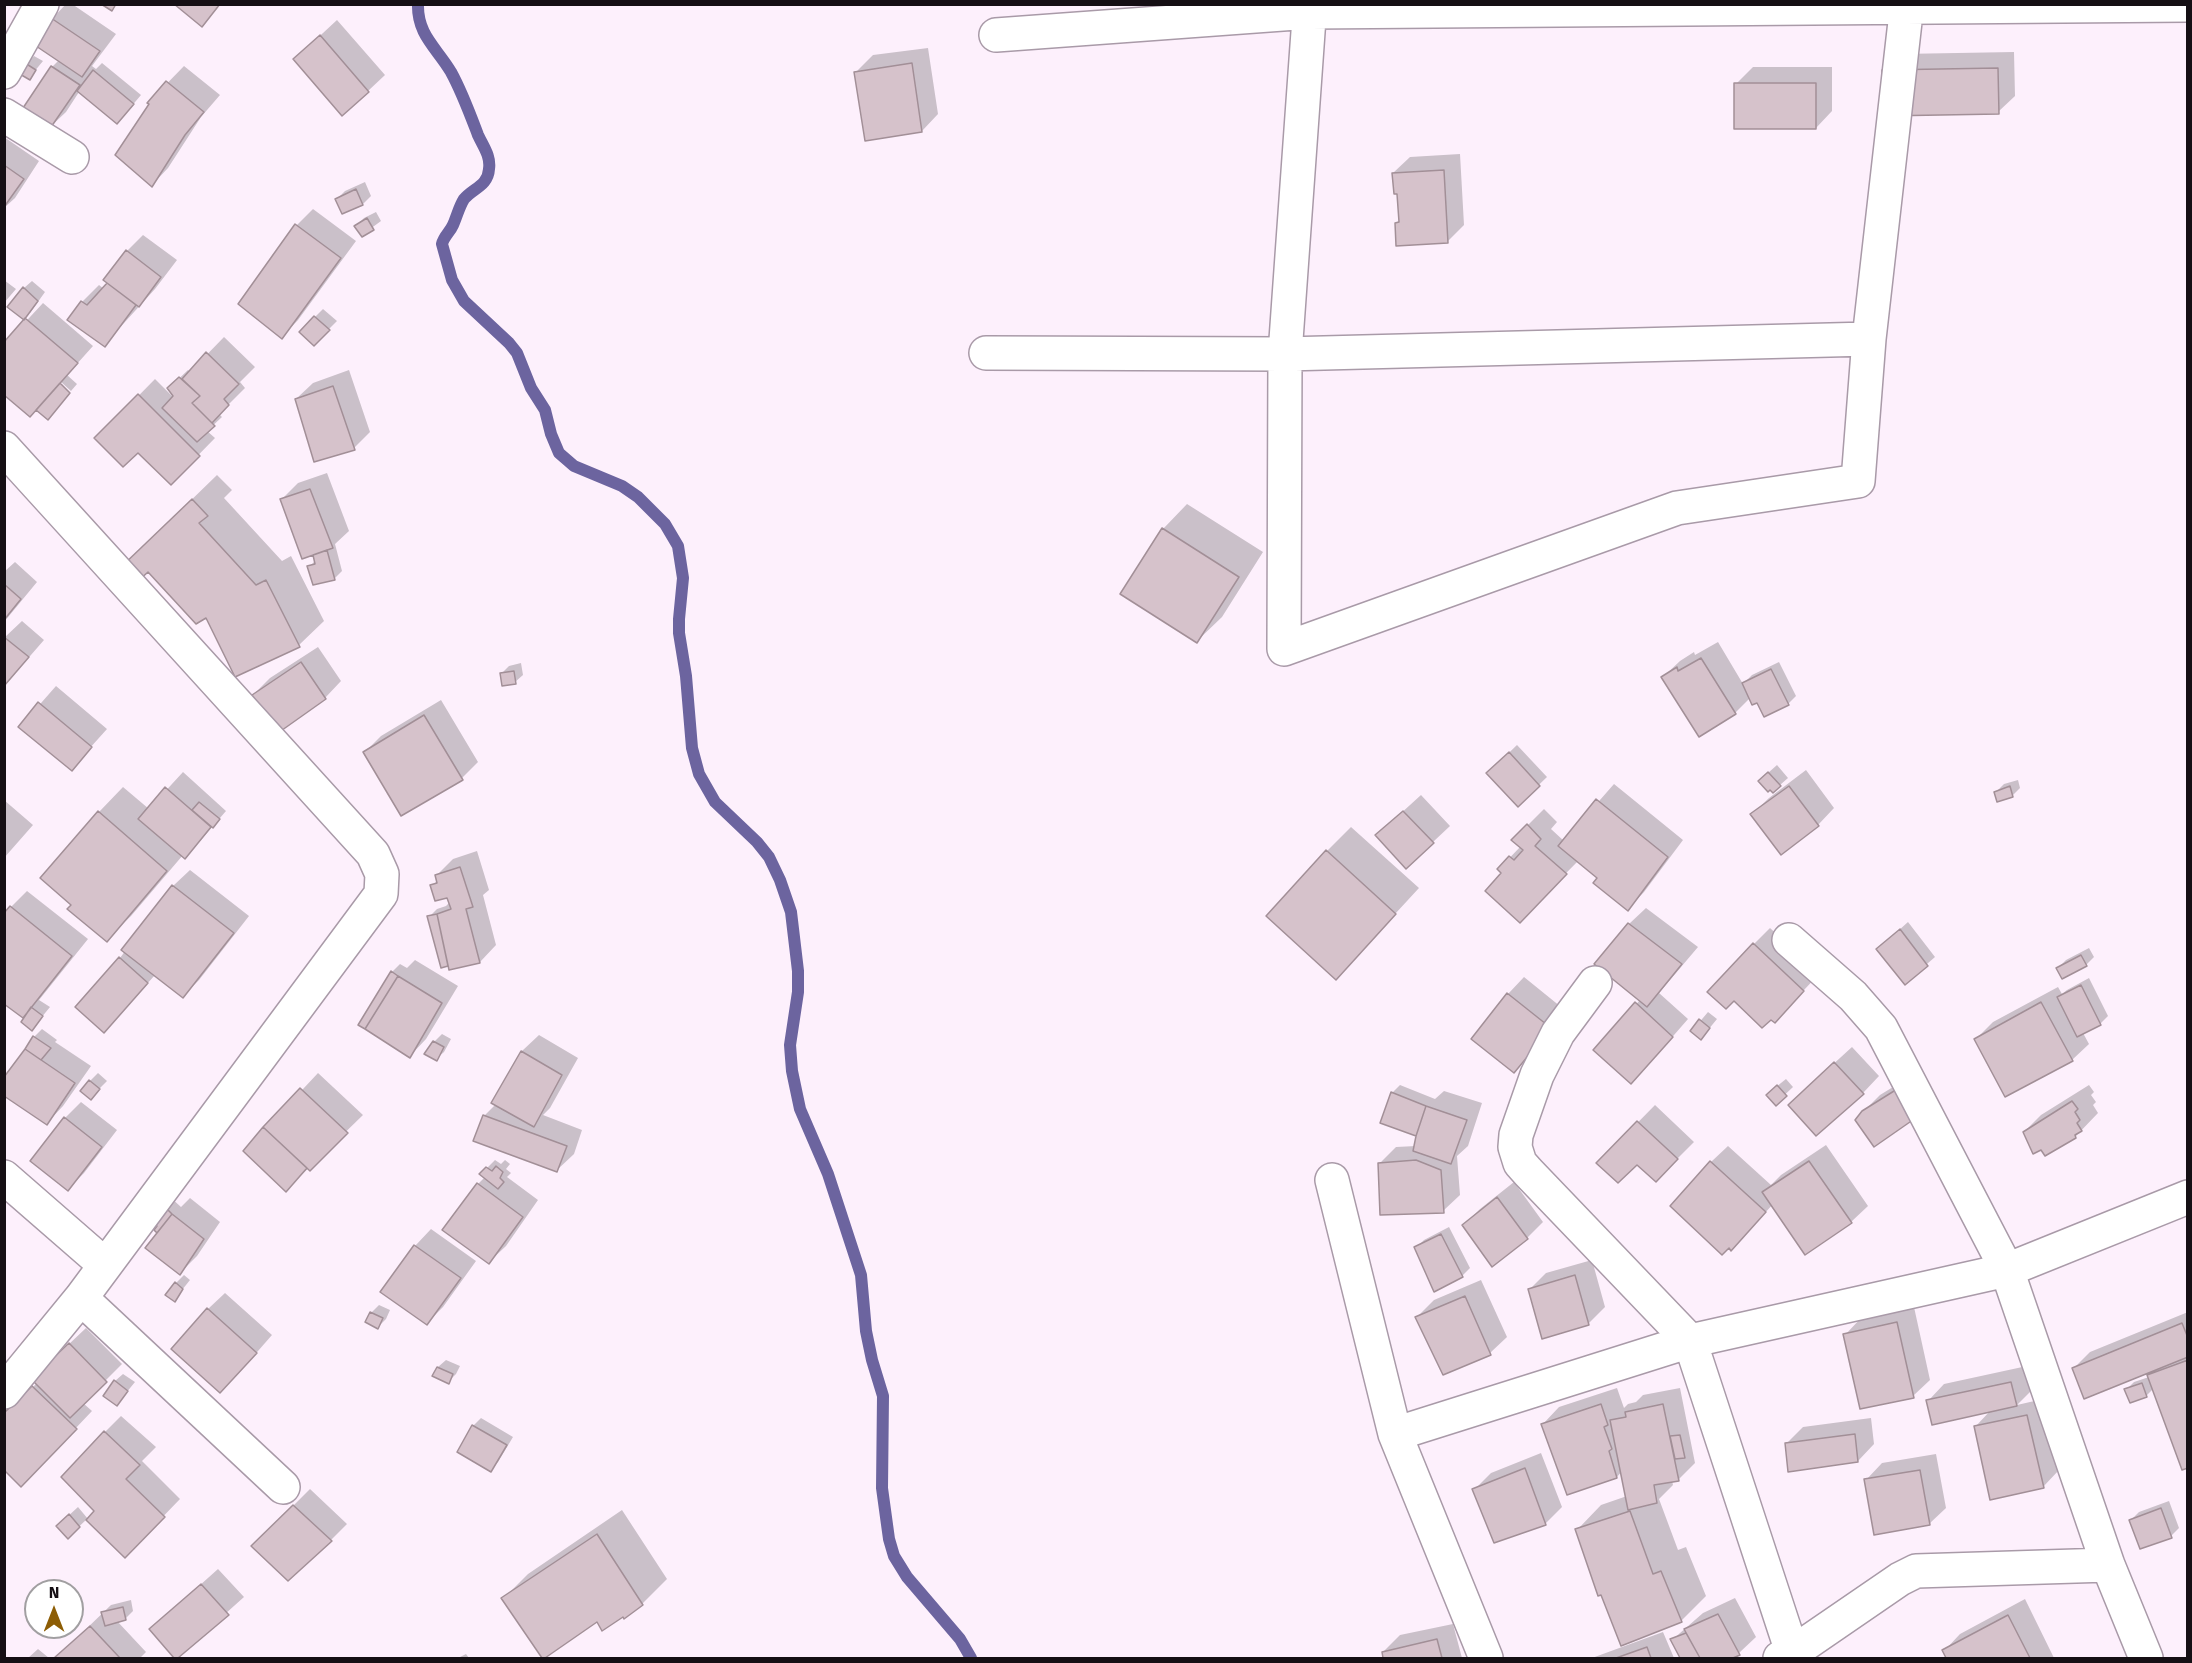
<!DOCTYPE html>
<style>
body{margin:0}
#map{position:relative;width:2192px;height:1663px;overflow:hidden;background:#fdf0fc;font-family:"Fira Sans",sans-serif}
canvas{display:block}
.frame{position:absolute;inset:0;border:6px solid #150f14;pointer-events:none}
.north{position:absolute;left:24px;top:1579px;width:60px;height:60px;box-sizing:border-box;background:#fff;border:2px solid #a19fa1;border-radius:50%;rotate:0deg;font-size:16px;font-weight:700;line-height:24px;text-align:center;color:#150f14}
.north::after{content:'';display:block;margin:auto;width:21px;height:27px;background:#8d5d05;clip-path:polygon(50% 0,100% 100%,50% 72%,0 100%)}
</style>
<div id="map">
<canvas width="2192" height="1663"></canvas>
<div class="frame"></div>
<div class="north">N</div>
</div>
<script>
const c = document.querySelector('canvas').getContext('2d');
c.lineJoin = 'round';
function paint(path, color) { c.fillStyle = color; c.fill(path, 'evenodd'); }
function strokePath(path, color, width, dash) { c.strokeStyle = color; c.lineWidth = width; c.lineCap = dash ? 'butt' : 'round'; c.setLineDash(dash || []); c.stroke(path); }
paint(new Path2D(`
 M66,4H72L116,34L92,66L96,69L102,63L141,95L125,114L79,92L66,112L49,128L23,110L52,67L59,60L52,19Z
 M337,20L385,75L368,91L295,59Z
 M928,48L938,114L922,131L856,72L873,55Z
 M2014,52L2015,96L1998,112L1884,114L1900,54Z
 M34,56L43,61L29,78L26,64Z
 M184,66L220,95L201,117L168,168L152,185L151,104L149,102Z
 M1753,67H1832V111L1816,128L1736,84Z
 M4,137L39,161L15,198L4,208Z
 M1460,154L1464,225L1447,242L1396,223L1400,220L1399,192L1393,173L1410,157Z
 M365,182L371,196L363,204L343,212L337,199L345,191Z
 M313,209L356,241L298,320L282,337L240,304L297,225Z
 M376,212L381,221L362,235L356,226L364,218Z
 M143,235L177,260L155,289L104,345L69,319L82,302L99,285L104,289L127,251Z
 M4,280L16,289L4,303Z
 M32,281L45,292L30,313L24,288Z
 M43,303L93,346L67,375L77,384L71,391L60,381L4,345Z
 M323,309L337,321L314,344L315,317Z
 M224,337L255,367L240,382L245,388L219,414L222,417L207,431L215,438L171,483L138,451L97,438L155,379L174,398L175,396L169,388L188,370L190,372Z
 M349,370L370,432L354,448L296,399L313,383Z
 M327,473L349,531L335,544L342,571L334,579L309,567L316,560L314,553L282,499L298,483Z
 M217,475L232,490L224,498L282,561L291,556L324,621L299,645L206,616L148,570L147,543Z
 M1187,504L1263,552L1222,617L1197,641L1163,529Z
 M15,562L37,582L4,622V572Z
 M22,621L44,640L4,686V638Z
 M1718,642L1743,684L1752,675L1779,662L1796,696L1788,704L1757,701L1751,697L1735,713L1663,677L1680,661L1694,652L1695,655Z
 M318,647L341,681L325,698L253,695L270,678Z
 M521,663L523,675L515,682L501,674L509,666Z
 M56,686L107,729L71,769L20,727Z
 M441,700L478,762L462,778L365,752L381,736Z
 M1517,745L1547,777L1518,805L1488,773Z
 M1777,765L1788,778L1780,785L1768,773Z
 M1806,770L1834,808L1818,825L1781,853L1752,814L1769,798Z
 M183,772L226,811L201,840L185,857L183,855L131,916L106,940L73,905L42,878L99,812L123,787L149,809Z
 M2018,780L2020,788L2012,796L1996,792L2004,784Z
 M1614,784L1683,840L1644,892L1628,909L1599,877L1578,861L1519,921L1503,873L1499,869L1521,846L1513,840L1544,809L1557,822L1551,829L1564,841Z
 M1421,795L1450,826L1433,842L1377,835Z
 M4,800L33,825L4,858Z
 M1351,827L1419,888L1336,978L1327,851Z
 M477,851L489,890L483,895L496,945L480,962L450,968L449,964L442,966L429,917L437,909L446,906L450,902L448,896L432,886L438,880L436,876L453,859Z
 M190,870L249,916L199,980L183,996L155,975L120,1014V958L173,886Z
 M27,891L88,939L39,1000L50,1007L32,1029L31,1011L11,907Z
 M1646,908L1698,947L1659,993L1688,1019L1647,1066L1595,1050L1640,1000L1629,924Z
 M1908,922L1935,957L1905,983L1878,949Z
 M1770,928L1819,974L1775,1021L1754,944Z
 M2089,948L2094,957L2086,965L2058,968L2066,960Z
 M415,960L458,986L426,1039L410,1056L392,972L400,964L407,968Z
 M1524,977L1566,1011L1530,1055L1514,1071L1508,994Z
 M2089,978L2108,1016L2100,1024L2083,1033L2089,1044L2072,1060L1976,1039L1993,1022L2058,987L2062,994L2067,990Z
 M1708,1012L1717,1019L1708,1030L1692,1031Z
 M42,1029L57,1040L55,1042L91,1066L63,1106L47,1123L34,1037Z
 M442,1034L451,1039L444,1052L436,1059L434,1042Z
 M539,1035L578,1058L550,1108L543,1115L582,1130L574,1154L557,1170L484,1116L496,1104L493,1103L522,1051Z
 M1852,1047L1879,1076L1863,1093L1806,1089Z
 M1919,1071L1936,1097L1863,1112L1880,1095Z
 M98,1073L107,1081L98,1090L90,1081Z
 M318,1073L363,1115L286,1190L245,1151Z
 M1786,1079L1793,1087L1776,1103V1087Z
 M1400,1085L1435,1099L1444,1091L1482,1103L1468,1146L1457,1156L1460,1195L1443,1211L1379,1164L1396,1147L1416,1146L1417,1136L1392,1093Z
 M2089,1085L2094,1092L2091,1095L2096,1102L2093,1105L2098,1113L2075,1137L2024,1132L2041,1115Z
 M81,1102L117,1130L84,1173L68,1189L65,1118Z
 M1655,1105L1694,1142L1656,1180L1637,1163H1598Z
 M1826,1145L1868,1206L1851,1222L1773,1204L1748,1232L1729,1246L1711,1162L1728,1146L1771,1185L1781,1175Z
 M495,1160L501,1164L505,1160L510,1164L506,1169L511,1173L507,1177L538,1200L506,1246L489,1262L478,1184L485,1177L481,1174Z
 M1514,1182L1543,1222L1527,1238L1464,1225L1480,1209Z
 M168,1195L181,1207L190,1198L220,1222L197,1256L180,1273L163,1228Z
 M1449,1227L1470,1268L1462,1276L1416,1248L1424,1240Z
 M431,1229L476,1261L443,1307L427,1323L415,1246Z
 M1592,1260L1605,1307L1588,1324L1529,1290L1546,1273Z
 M184,1275L190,1280L174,1300L176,1283Z
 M1481,1280L1507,1337L1490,1353L1417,1317L1434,1300Z
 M225,1293L272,1335L237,1375L208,1309Z
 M379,1305L390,1310L386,1319L378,1327L371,1313Z
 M1914,1307L1930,1380L1913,1396L1845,1335L1861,1318Z
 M2188,1312V1467L2153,1389L2146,1396L2126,1390L2134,1382L2149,1377L2156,1368H2074L2090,1352Z
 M86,1328L122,1364L83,1403L92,1411L38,1468L4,1415L37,1383L49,1363Z
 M446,1360L460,1366L456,1374L448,1382L438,1367Z
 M2027,1366L2033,1389L2017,1405L2043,1399L2059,1470L2043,1487L1975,1427L1991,1410L1928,1401L1944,1384Z
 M123,1374L135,1382L117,1404L115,1381Z
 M1617,1388L1624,1408L1628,1404L1636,1402L1643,1395L1680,1388L1695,1463L1678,1480L1672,1481L1673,1485L1659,1499L1678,1550L1686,1547L1706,1596L1681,1621L1577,1530L1601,1505L1627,1496L1622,1471L1617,1477L1567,1493L1543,1424L1559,1407Z
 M121,1416L156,1447L142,1461L180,1499L125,1556L87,1519L68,1537L66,1518L78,1507L88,1519L97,1511L105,1432Z
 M481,1418L513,1437L498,1462L490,1470L459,1451L473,1426Z
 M1871,1418L1874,1444L1858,1461L1786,1444L1803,1427Z
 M1541,1453L1562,1507L1545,1524L1474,1490L1491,1473Z
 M1936,1454L1946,1508L1929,1524L1866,1480L1882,1463Z
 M310,1489L347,1524L331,1540L253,1546Z
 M2169,1501L2179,1528L2171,1536L2131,1520L2139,1512Z
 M622,1510L667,1579L642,1604L625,1616L597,1620L543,1658L503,1599L528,1574Z
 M218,1569L244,1597L176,1658L151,1629Z
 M1735,1598L1756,1637L1739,1653L1729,1658H1682L1672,1640L1703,1613Z
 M2025,1599L2054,1658H1947L1944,1651L1960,1634Z
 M131,1600L133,1611L125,1619L117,1621L146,1652L140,1658H56L111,1605Z
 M1453,1624L1462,1658H1385L1383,1652L1400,1635Z
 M1663,1632L1674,1658H1592L1622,1647Z
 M38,1649L49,1658H28Z
 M466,1654L469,1658H458Z`), '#0003');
strokePath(new Path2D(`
 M418,4C417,35 437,48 451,72C462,92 470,114 478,135C483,146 491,156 489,169C488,186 473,188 464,199C459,207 457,216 453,225C450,232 444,236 442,244L452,280L464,301L509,343L517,353L531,388L545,410L551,434L559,453L574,466L622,486L638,497L665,524L678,546L683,578L679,619V633L686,676L692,748L699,774L715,802L757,842L769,857L780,880L791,912L798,971V992L790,1045L792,1071L800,1109L828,1174L861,1275L866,1331L872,1360L883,1396L882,1488L889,1539L894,1556L907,1577L960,1639L971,1658`), '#6c649f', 12);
const building = new Path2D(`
 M101,4H116L112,11Z
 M174,4H220L202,27Z
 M51,18L100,51L82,77L33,44Z
 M320,35L369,92L342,116L293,59Z
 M25,63L36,70L30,80L18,73Z
 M912,63L922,132L865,141L854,72Z
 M51,66L80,85L49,130L21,111Z
 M1998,68L1999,114L1883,116L1882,70Z
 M93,70L134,104L117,124L77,91Z
 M166,81L204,112L185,135L152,187L115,155L149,104L147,103Z
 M1734,83H1816V129H1734Z
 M4,165L24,179L4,207Z
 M1444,170L1448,243L1396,246L1395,223L1399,222L1397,194H1394L1392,173Z
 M356,189L363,205L342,214L335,199Z
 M367,218L374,230L362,237L354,226Z
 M295,224L341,258L282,339L238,304Z
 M126,250L161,277L139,307L103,280Z
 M107,283L136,305L105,347L67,320L81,301L87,305Z
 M23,287L38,301L24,320L7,307Z
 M314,316L330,330L314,346L299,332Z
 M25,318L78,363L30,417L4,395V342Z
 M206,352L239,384L224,399L229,405L212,423L192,403L200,396L182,379Z
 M179,377L200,396L192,403L215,426L197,442L162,408L173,396L167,388Z
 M60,383L70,393L48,420L36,410Z
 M333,386L355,450L314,462L295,399Z
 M138,394L200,456L171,485L138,453L123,467L94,438Z
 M310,489L333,548L302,559L280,499Z
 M192,499L208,516L199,523L256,585L266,580L300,647L235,677L206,618L196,624L148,572L135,584L120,568Z
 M1162,528L1239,577L1197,643L1120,594Z
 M327,550L335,580L313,585L307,566L315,564L313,555Z
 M4,584L21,599L4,620Z
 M4,637L29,657L4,686Z
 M1701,658L1736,714L1699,737L1661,677L1677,667L1678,671Z
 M301,662L326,699L278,733L252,695Z
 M1771,669L1789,705L1764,717L1757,703L1752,705L1742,683Z
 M514,671L516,684L502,686L500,673Z
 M38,702L92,747L72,771L18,727Z
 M424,715L463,780L401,816L363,752Z
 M1509,752L1540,786L1518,807L1486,773Z
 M1768,772L1781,786L1773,793L1770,790L1768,792L1758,781Z
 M1789,786L1819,826L1781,855L1750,814Z
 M2010,786L2013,797L1997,802L1994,792Z
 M165,787L211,827L185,859L138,819Z
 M1596,799L1668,857L1628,911L1593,883L1597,878L1558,846Z
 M199,802L220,819L213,828L192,810Z
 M98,811L167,871L107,942L67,909L71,905L40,878Z
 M1403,811L1434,843L1406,869L1375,835Z
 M1527,824L1541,839L1535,846L1567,874L1520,923L1485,891L1501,873L1497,869L1509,856L1514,860L1523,850L1511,840Z
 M1326,850L1396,914L1336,980L1266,916Z
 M460,867L473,907L466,909L480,963L449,970L437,914L451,909L447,898L435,901L430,885L437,883L435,875Z
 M172,885L234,933L183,998L121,950Z
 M10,906L72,956L23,1018L4,1004V913Z
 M437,914L448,966L441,968L427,916Z
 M1628,923L1682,964L1647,1007L1594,964Z
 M1900,929L1928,966L1905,985L1876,949Z
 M1753,943L1804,991L1775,1023L1771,1020L1762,1028L1734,1001L1726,1009L1707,992Z
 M2081,955L2087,966L2062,979L2056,968Z
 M119,957L148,983L104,1033L75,1007Z
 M391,971L398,976L365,1029L358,1025Z
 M398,976L442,1003L410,1058L365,1029Z
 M2081,985L2101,1025L2077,1037L2057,997Z
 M1507,993L1551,1028L1514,1073L1471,1039Z
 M1635,1002L1673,1037L1631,1084L1593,1050Z
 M2041,1002L2073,1061L2005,1097L1974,1039Z
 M31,1007L43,1016L32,1031L21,1022Z
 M1699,1019L1710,1028L1701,1040L1690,1031Z
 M33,1036L51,1048L41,1060L25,1049Z
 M433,1041L444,1047L437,1061L424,1054Z
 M25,1049L75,1083L47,1125L4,1096V1077Z
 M521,1051L562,1075L534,1127L491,1103Z
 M1834,1062L1864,1094L1816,1136L1788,1105Z
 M89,1080L100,1089L91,1100L80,1091Z
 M1777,1085L1787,1096L1776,1106L1766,1095Z
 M1902,1086L1920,1115L1874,1147L1855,1120L1862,1111Z
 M300,1088L348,1133L310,1171L263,1127Z
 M1391,1092L1426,1106L1416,1136L1380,1123Z
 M2072,1101L2078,1109L2075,1112L2080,1120L2077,1123L2082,1131L2075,1135L2076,1138L2045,1156L2041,1150L2033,1154L2023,1132Z
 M1426,1106L1467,1120L1451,1164L1413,1151L1416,1136Z
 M483,1115L567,1146L557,1172L473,1141Z
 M64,1117L102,1147L68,1191L30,1161Z
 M1637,1121L1678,1159L1656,1182L1637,1165L1618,1183L1596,1163Z
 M263,1127L307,1168L286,1192L243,1151Z
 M1416,1160L1441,1170L1444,1213L1380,1215L1378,1163Z
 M1710,1161L1766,1212L1731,1251L1729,1248L1722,1255L1670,1206Z
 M1809,1161L1852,1223L1805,1255L1762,1192Z
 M496,1166L503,1172L500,1178L504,1182L498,1189L479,1174L486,1167L492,1171Z
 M477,1183L523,1217L489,1264L442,1230Z
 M1497,1197L1528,1239L1492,1267L1462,1225Z
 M159,1201L172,1214L157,1233L154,1230L157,1226L145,1216Z
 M172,1214L204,1239L180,1275L145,1248Z
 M1441,1234L1463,1277L1434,1292L1414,1247Z
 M414,1245L461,1278L427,1325L380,1292Z
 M1575,1275L1589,1325L1542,1339L1528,1289Z
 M175,1282L183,1289L175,1302L165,1295Z
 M1465,1296L1491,1355L1443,1375L1415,1317Z
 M207,1308L257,1353L220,1393L171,1349Z
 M370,1312L383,1318L378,1329L365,1322Z
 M1897,1322L1914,1398L1860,1409L1843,1334Z
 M2182,1323L2188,1338V1357L2084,1399L2072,1368Z
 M69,1343L107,1382L70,1418L31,1379Z
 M2188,1360V1468L2182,1470L2147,1375Z
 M437,1367L453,1374L449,1384L432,1376Z
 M114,1380L128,1391L117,1406L103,1396Z
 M2011,1382L2017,1406L1932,1425L1926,1400Z
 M2142,1383L2147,1397L2130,1403L2124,1389Z
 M32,1386L77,1429L21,1487L4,1470V1413Z
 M1601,1404L1608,1425L1604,1427L1612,1449L1609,1451L1617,1478L1567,1495L1541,1424Z
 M1663,1404L1679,1481L1654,1485L1657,1503L1628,1510L1610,1420L1626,1417L1625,1412Z
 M2027,1415L2044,1488L1990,1500L1974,1426Z
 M472,1425L507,1445L491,1472L457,1452Z
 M104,1431L140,1465L126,1479L165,1517L125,1558L86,1520L94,1511L61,1477Z
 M1855,1434L1858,1462L1788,1472L1785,1443Z
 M1680,1435L1685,1458L1675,1459L1670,1436Z
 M1525,1468L1546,1525L1494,1543L1472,1489Z
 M1920,1470L1930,1525L1874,1535L1864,1479Z
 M293,1505L332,1541L288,1581L251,1546Z
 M2161,1508L2172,1538L2140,1549L2129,1520Z
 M1630,1511L1653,1574L1661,1571L1682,1622L1621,1646L1601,1595L1598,1596L1575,1529Z
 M69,1514L80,1527L68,1539L56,1526Z
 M597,1534L643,1605L624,1619L623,1617L602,1631L597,1622L545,1658H542L501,1598Z
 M201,1584L229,1615L178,1658H174L149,1629Z
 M123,1607L126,1620L105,1626L101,1612Z
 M1718,1614L1740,1655L1733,1658H1700L1684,1629Z
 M2008,1615L2030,1658H1946L1942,1650Z
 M90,1626L120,1658H54Z
 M1686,1633L1700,1658H1680L1670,1639Z
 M1437,1639L1442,1658H1383L1382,1652Z
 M1647,1647L1651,1658H1616Z`);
paint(building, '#d6c2cb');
strokePath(building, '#a28f97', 1.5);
const street = new Path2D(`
 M1310,4L1285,354L1284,649L1677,508L1858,481L1869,339L1907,4
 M996,35L1310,12L2188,5
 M4,72L42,4
 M4,115L72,157
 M986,353L1285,354L1869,339
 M4,448L373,854L382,874L381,894L81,1298L4,1392
 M1789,940L1853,996L1881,1028L2007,1270L2108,1565L2146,1658
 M1595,983L1558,1033L1537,1075L1516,1135L1515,1147L1520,1163L1528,1172L1690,1341L1794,1658
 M4,1177L105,1265
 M1332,1180L1395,1434L1486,1658
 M81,1298L283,1487
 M1395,1434L1690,1341L2007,1270L2188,1197
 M1780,1658L1792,1653L1900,1579L1916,1571L2108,1565`);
strokePath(street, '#a99aa8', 36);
strokePath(street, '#fff', 33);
</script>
